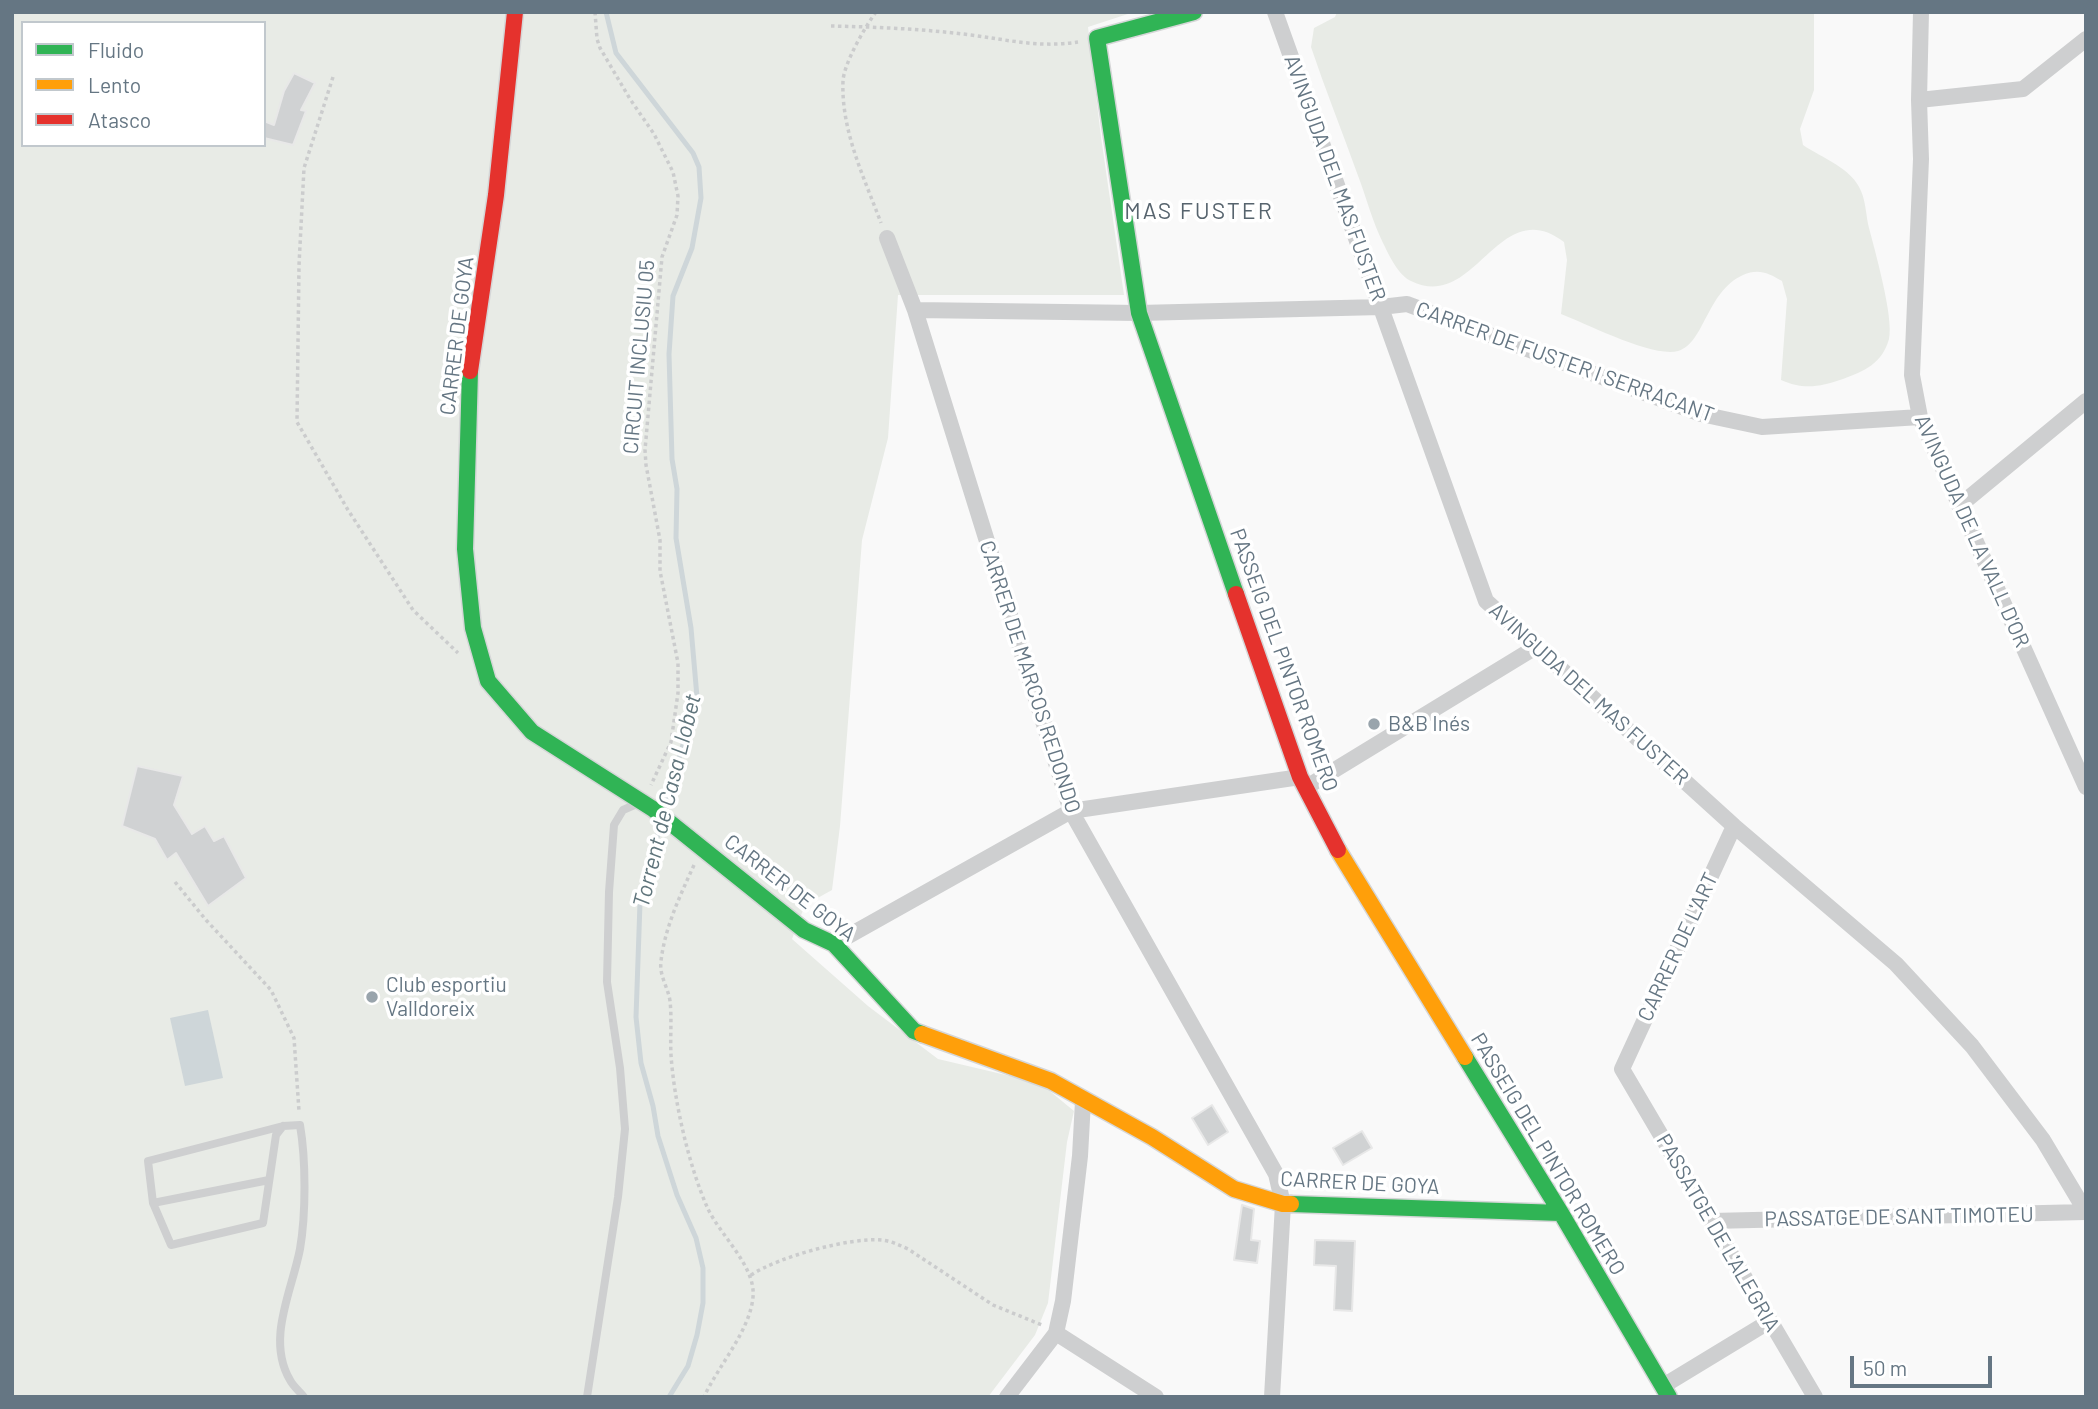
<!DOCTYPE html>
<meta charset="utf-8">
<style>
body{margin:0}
#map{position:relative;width:2098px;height:1409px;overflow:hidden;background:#f9f9f9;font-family:Barlow,sans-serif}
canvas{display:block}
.frame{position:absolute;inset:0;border:14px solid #657683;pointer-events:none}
.legend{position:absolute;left:21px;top:21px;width:245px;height:126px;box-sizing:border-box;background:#fff;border:2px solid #c1c8cd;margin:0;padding:9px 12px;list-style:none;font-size:21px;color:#657683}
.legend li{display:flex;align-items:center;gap:14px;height:35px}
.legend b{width:35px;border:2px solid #c1c8cd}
.scale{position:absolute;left:1850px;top:1356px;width:142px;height:32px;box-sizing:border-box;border:4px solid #657683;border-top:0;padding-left:9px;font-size:21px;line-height:24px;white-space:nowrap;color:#657683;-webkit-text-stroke:5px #fff;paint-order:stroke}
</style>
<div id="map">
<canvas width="2098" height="1409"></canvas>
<div class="frame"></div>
<ul class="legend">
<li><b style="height:9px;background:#30b455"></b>Fluido</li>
<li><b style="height:9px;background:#ff9f0a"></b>Lento</li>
<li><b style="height:9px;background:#e5322d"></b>Atasco</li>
</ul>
<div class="scale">50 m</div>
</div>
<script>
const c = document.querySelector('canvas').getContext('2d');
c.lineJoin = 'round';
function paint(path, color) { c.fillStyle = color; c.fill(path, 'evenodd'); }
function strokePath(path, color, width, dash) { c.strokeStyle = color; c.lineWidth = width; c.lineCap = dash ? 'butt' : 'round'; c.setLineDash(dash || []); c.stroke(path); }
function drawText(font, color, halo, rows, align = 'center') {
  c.font = font + ' Barlow,sans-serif'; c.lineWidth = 7; c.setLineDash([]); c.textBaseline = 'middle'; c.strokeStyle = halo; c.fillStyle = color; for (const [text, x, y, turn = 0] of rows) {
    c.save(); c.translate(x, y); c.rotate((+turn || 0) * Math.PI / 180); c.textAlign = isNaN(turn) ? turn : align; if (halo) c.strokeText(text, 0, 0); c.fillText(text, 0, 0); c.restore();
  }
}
paint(new Path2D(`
 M12,12H1134L1088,27L1101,137L1124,295H898L888,438L862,540L840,826L832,890L805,905L792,939L868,1006L938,1059L1040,1083L1074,1111L1067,1142L1048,1303L1035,1335L988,1397H12ZM23,23H264V145H23Z
 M1337,12H1814V90L1800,129L1803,145C1822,158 1852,168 1861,191C1866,202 1866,217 1869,228C1875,251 1894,318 1889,339C1882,364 1864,371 1843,379C1820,387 1803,390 1781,380L1787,299L1782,281C1769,273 1758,268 1743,275C1706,292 1705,343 1678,351C1653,358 1587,324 1561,314L1567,260L1564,242C1498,192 1476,313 1411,281C1398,275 1389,255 1383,243C1372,221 1366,196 1357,173C1342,131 1325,89 1311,47L1314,28L1335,17Z`), '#e8ebe6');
paint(new Path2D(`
 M208,1010L223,1078L185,1086L170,1018Z`), '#ced6d9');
strokePath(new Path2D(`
 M606,12L616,53L693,153L699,167L701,198L692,248L673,296L669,354L672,459L677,489L676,538L691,628L697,697L664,809
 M661,822L640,903L636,1017L641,1063L653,1106L658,1136L677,1195L696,1238L703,1268V1303L697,1335L688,1366L669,1397`), '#ced6d9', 5);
const building = new Path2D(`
 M294,73L315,83L301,110L306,111L293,145L264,138V121L274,125L284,91Z
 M137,766L183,776L174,805L192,834L205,826L214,841L224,836L246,878L208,906L176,853L167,860L155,839L122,826Z
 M1212,1105L1228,1132L1208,1145L1192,1118Z
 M1362,1131L1372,1148L1343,1165L1333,1148Z
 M1242,1205L1254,1209L1251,1240L1260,1241L1257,1263L1234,1260Z
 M1315,1240L1355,1241L1352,1311L1334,1310L1336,1266L1314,1265Z`);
paint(building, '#d0d2d3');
strokePath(building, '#e8e8e8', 2);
const fast = new Path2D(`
 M1194,12L1097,38L1139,313L1236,594
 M470,371L465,549L473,628L488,681L532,732L653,809L804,930L834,944L914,1031L922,1034
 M1465,1057L1561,1213L1669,1397
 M1291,1204L1561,1213`);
const slow = new Path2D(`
 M1338,850L1465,1057
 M922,1034L1051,1081L1152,1137L1234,1189L1283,1204H1291`);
const jam = new Path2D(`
 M470,371L496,195L515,12
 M1236,594L1300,777L1338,850`);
strokePath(fast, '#d5d6d7', 19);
strokePath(slow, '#d5d6d7', 19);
strokePath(jam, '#d5d6d7', 19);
strokePath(new Path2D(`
 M595,12L597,39L600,48L630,99L654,134L673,172L678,196L677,215L662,257L645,450L646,465L660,540V571L678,663V693L671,742L651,785
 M876,12C865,27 844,63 843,81C841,131 864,177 881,223
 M831,26C877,27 924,29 971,35C1009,40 1039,48 1078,42
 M333,77L304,168L299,265L297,422L348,510L413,610L458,653
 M694,865C680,896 665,927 661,961C659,976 668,987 670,1001C672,1019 670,1037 671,1055C674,1101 689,1167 708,1209C721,1236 756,1267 753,1297C750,1331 718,1366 704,1397
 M175,882L206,920L271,990L294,1038L299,1111
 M751,1275C778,1257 850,1237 882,1240C891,1241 899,1245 908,1249L993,1305L1042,1325`), '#cbcccd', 3.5, [3.5, 3.5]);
strokePath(new Path2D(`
 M283,1126L276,1135L263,1223L171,1245L153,1203L148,1161L283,1126L300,1125C306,1160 306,1214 300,1249C292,1291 266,1339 290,1380C293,1386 299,1391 304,1397
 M153,1203L269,1180
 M587,1397L618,1197L625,1129L620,1068L607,982L609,892L614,825L623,810L639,803`), '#cecfd0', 8);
strokePath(new Path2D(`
 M1275,12L1486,601L1734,826L1896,964L1972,1046L2043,1140L2086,1212
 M1921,12L1919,100L1921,159L1912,375L1920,417L2086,787
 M1919,100L2023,89L2086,39
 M887,238L915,310L1071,811L1276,1174L1283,1204L1272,1397
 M915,310L1139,313L1381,307L1407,304L1701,414L1762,427L1920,417
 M1959,506L2086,401
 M1305,788L1536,647
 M1734,826L1622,1069L1815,1397
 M834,944L1071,811L1300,777
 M1712,1221L2085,1212
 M1056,1333L1156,1397
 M1663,1386L1770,1321
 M1007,1397L1056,1333L1063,1301L1080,1156L1083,1101`), '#cecfd0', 16);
strokePath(fast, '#30b455', 16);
strokePath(slow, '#ff9f0a', 16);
strokePath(jam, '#e5322d', 16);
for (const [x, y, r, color] of [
 [1374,724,7,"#99a4ac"],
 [372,997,7,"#99a4ac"]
]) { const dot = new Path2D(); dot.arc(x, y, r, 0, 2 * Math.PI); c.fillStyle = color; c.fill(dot); strokePath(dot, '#fff', 2.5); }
drawText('21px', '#657683', '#fff', [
 ["AVINGUDA DEL MAS FUSTER",1335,178,70],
 ["CARRER DE GOYA",457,336,-83],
 ["CIRCUIT INCLUSIU 05",639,357,-85],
 ["CARRER DE FUSTER I SERRACANT",1565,362,20],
 ["AVINGUDA DE LA VALL D'OR",1972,531,66],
 ["PASSEIG DEL PINTOR ROMERO",1284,660,70],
 ["CARRER DE MARCOS REDONDO",1030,677,72],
 ["AVINGUDA DEL MAS FUSTER",1589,694,42],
 ["CARRER DE GOYA",790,888,38],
 ["CARRER DE L'ART",1678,947,-65],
 ["PASSEIG DEL PINTOR ROMERO",1548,1154,59],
 ["CARRER DE GOYA",1360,1183,3],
 ["PASSATGE DE SANT TIMOTEU",1899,1217,-1],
 ["PASSATGE DE L'ALEGRIA",1718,1233,60]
]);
drawText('21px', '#657683', '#fff', [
 ["B&B Inés",1388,724],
 ["Club esportiu",386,985],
 ["Valldoreix",386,1009]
], 'left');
c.letterSpacing = '2px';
drawText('23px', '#57646e', '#fff', [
 ["MAS FUSTER",1199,211]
]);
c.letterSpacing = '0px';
drawText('italic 23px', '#60757c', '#fff', [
 ["Torrent de Casa Llobet",667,801,-76]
]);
</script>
